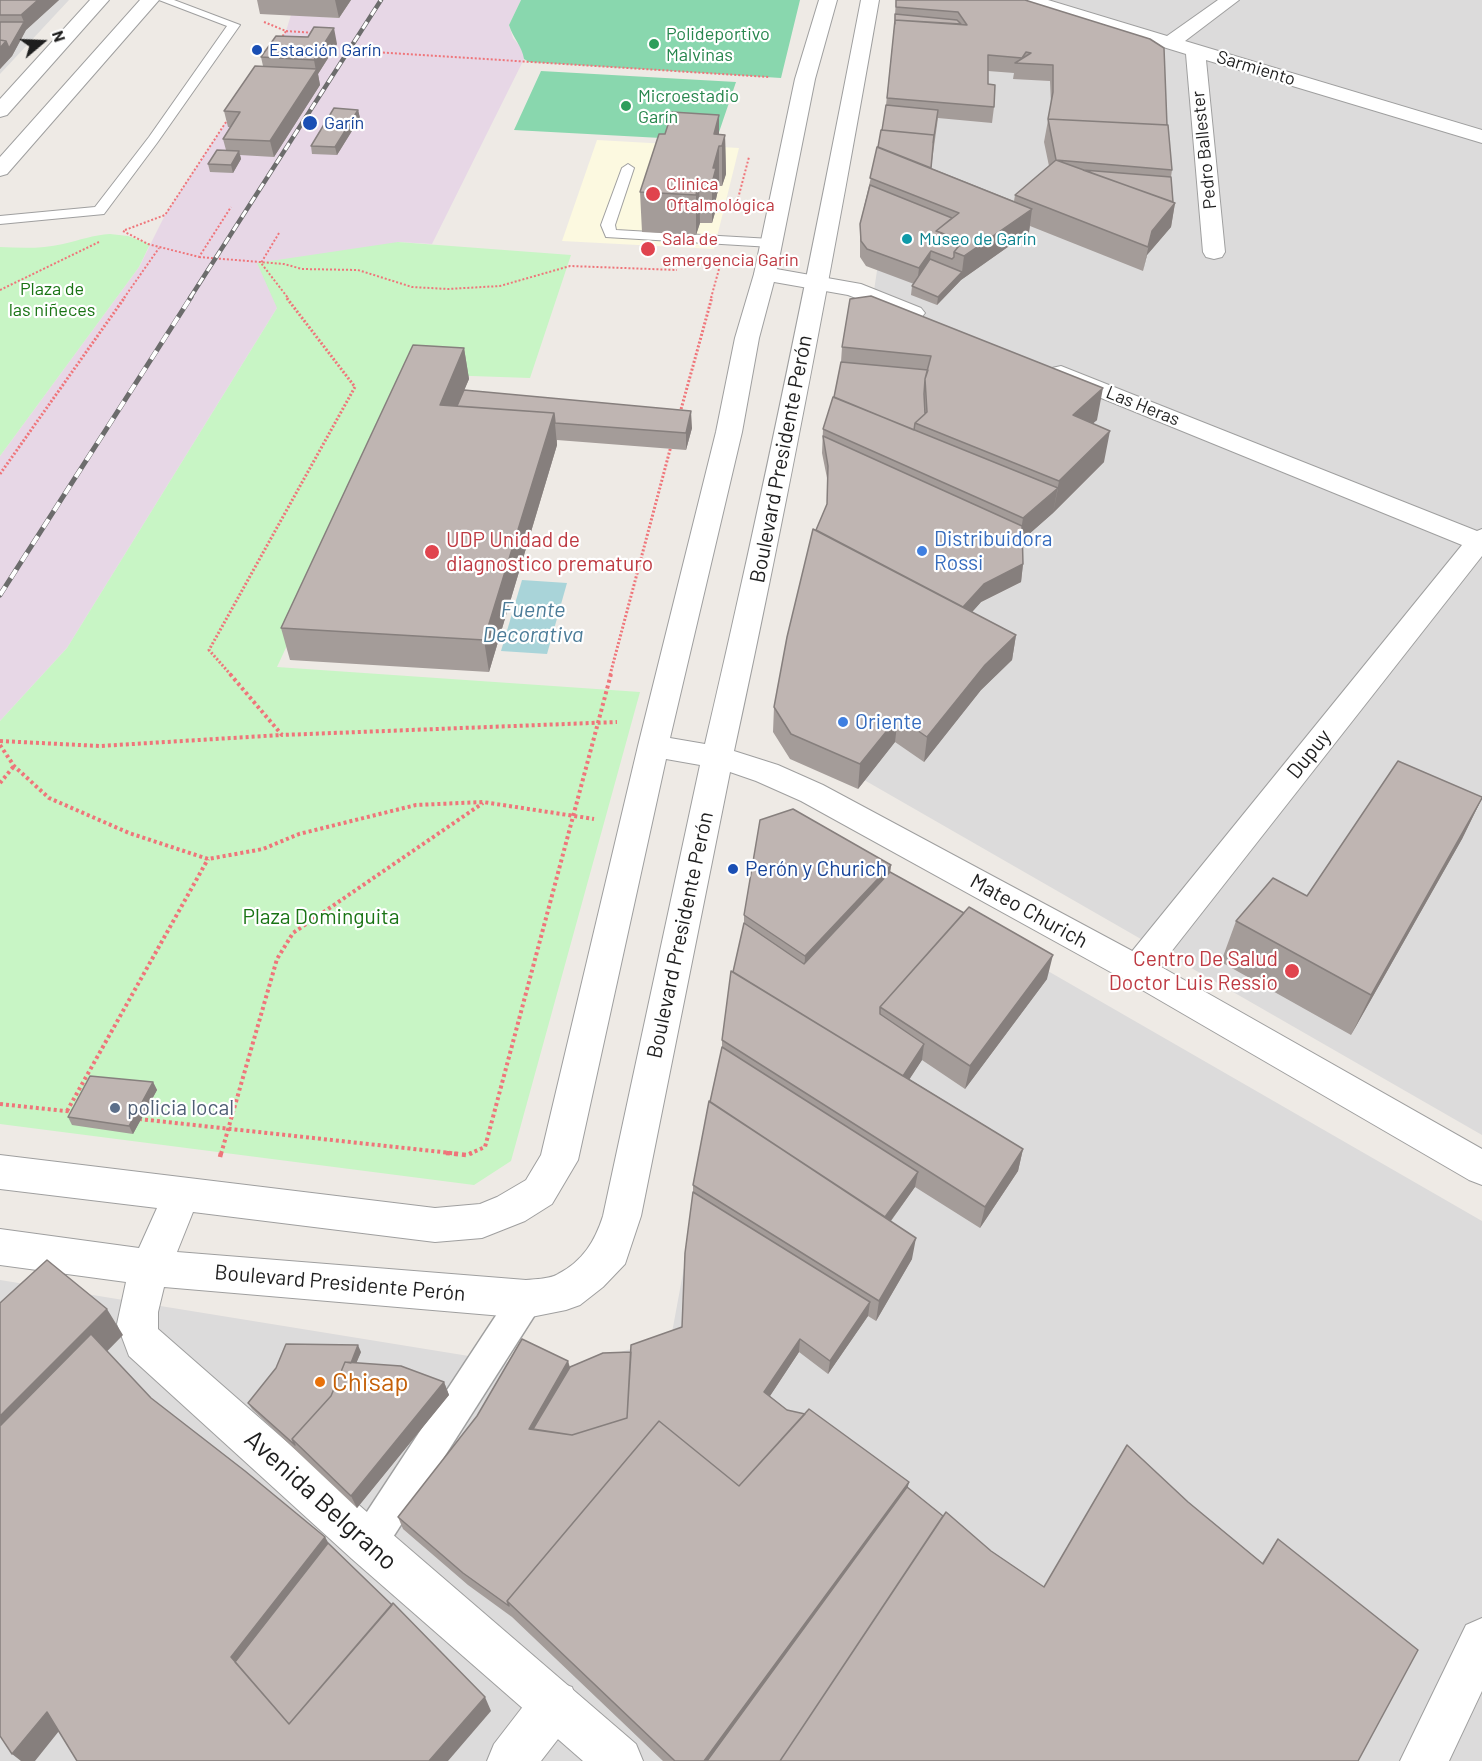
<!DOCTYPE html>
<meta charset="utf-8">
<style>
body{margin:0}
#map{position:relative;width:1482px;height:1761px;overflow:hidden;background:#eeeae5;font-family:Barlow,sans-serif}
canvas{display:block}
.north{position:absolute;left:12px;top:12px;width:60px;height:60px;-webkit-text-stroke:4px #fff;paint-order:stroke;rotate:71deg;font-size:16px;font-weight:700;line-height:24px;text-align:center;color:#1e1e1e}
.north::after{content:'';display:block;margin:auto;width:21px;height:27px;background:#1e1e1e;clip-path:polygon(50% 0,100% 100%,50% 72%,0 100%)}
</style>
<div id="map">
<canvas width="1482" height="1761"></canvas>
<div class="north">N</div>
</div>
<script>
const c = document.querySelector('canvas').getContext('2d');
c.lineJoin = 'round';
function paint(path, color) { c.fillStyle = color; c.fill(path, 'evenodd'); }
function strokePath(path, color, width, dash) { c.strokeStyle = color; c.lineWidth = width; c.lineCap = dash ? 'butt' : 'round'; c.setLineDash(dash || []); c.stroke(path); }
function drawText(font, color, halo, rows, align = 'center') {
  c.font = font + ' Barlow,sans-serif'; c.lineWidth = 4.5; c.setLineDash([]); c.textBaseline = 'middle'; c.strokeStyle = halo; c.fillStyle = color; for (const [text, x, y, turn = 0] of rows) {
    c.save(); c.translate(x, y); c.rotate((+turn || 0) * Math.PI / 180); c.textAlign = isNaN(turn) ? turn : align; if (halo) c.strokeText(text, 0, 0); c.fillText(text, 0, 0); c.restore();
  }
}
paint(new Path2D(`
 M0,0H69L0,74Z
 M918,0H1482V1135L805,746Z
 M810,834L1482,1221V1761H0V1280L555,1370L671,1338L763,839Z`), '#dcdbdb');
paint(new Path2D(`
 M351,0H521L509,25L513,38L523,50L524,59L432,244L398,242L277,308L67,648L0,721V456L139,267L165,215L286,31L291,15L339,18Z`), '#e7d7e6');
paint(new Path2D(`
 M597,140L739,148L714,249L562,241Z`), '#fcf9e0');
paint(new Path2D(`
 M110,234L128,236L150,244L139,267L0,456V247C21,248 42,249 63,244C80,240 93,235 110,234Z
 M398,242L571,255L530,378L413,374L277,667L640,692L511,1161L474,1185L0,1124V721L67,648L277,308L257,263Z`), '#c8f5c5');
paint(new Path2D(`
 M521,0H800L781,78L529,62L524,59C522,46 513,38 509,25Z
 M541,71L736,82L716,141L514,130Z`), '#89d7ae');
paint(new Path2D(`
 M522,580L567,583L547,654L501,651Z`), '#a9d4d9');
const service = new Path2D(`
 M159,0H174L240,25L157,143L104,214L0,224V216L95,207L149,137L227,26Z
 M628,164L634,168L615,225L616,230L771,239L778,243L771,247L606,237L601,225L622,168Z`);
const pedestrian = new Path2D(`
 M526,1283L538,1288L543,1299L538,1310L381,1556L368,1562L355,1556L349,1543L355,1530L514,1288Z`);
const minor = new Path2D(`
 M1020,0H1048L1167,36L1218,0H1239L1185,41L1482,130V143L1206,60L1225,252L1222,257L1214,259L1206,257L1203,252L1186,54L1023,4Z
 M765,267L861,284L921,308L925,313L921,318L913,320L848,295L757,279L754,274L757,269Z
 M1061,366L1477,531L1482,529V556L1149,980L1137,984L1125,980L1120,970L1125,960L1462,545L1052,378L1049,373L1052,368Z
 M1482,1618V1691L1449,1761H1400L1466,1625Z
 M555,1681L572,1687L578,1704L572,1721L541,1761H487L494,1744L538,1687Z`);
const tertiary = new Path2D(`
 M90,0H109L7,115L0,117V99Z
 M140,0H159L7,174L0,176V157Z
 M819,0H837L815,79L776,274L759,338L742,432L670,738L705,744C763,497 813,249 861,0H879C835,251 788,502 734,751L778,765L823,785L1149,960L1482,1149V1185L1469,1180L1125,980L801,801L756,781L730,772L641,1216L625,1264L603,1287L580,1305L566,1310L526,1318L164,1287L158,1312V1329L384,1527L636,1744L643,1761H583L352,1559L129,1356L117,1324L126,1282L0,1265V1229L139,1248L157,1208L0,1189V1155L435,1208L480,1204L497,1197L526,1180L541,1155L638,746L716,432L735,338L754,274L795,79ZM666,759L700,765L603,1216C595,1241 583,1261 558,1274C550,1279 536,1279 526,1280L177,1252L193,1212L435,1242L482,1238L525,1221L552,1204L578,1160Z`);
strokePath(service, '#9f9f9f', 2);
strokePath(pedestrian, '#9f9f9f', 3);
strokePath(minor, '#9f9f9f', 2);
strokePath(tertiary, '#9f9f9f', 2);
strokePath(new Path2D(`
 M264,22L286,31L280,40
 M286,31L315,33
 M343,50L769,77
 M735,210L749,157
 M125,230L165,215L228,119
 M123,231L148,244L199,257L231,207
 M279,233L261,263L288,298
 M199,257L284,264L302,269L358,270L412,287L448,289L500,286L570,266L677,270
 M0,290L99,242
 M124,298L159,248
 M711,298L719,269`), '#ef757a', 2, [2, 2]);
strokePath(new Path2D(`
 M680,413L712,297
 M0,474L125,297
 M231,675L209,650L355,387L286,297
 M610,675L671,446`), '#ef757a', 3, [2, 2]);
strokePath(new Path2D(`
 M230,674L282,735L617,722
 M0,741L100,746L281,735
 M0,745L14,766L49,798L129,833L208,859L263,849L299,834L416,805L483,802L594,819
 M0,783L14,766
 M0,1104L75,1112
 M67,1111L208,859
 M139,1119L460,1154
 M221,1154L277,959L293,933L483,803
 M469,1154L485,1147L611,674`), '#ef757a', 4, [3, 3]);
strokePath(new Path2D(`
 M446,1153L467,1155L472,1153
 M220,1157L221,1153`), '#ef757a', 4.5, [4, 4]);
paint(service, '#fff');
paint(pedestrian, '#fff');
paint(minor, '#fff');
paint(tertiary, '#fff');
const railFar1 = new Path2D(`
 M190,298L381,0`);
const rail = new Path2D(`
 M0,595L191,297`);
strokePath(railFar1, '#6c6c6c', 4.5);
strokePath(rail, '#6c6c6c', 5);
strokePath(railFar1, '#fff', 3, [8]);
strokePath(rail, '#fff', 4, [10]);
paint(new Path2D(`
 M0,0H59L26,30L12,56L0,69Z
 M257,0H351L339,18L260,14Z
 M896,0H1025L1167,125L1172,170L1171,177L1173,202L1175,203L1171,227L1147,255L1143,271L1030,226L1029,232L961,280L937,305L911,295L912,286L914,284L866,266L860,257V224L882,130L886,105L894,29ZM988,71L1014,73L1013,79L1050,81L1051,104L1044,142L1049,166L1015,195L1014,201L931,168L938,118L992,123L994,107L988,84Z
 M337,44L318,74L320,85L274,157L240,155L241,159L233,173L210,172L208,164L226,150L223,139L230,127H228L224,111L263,66L261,57Z
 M358,110L360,118L337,155L312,154L311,146Z
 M720,134L725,135L726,174L722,186H719L716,199V209L712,223H700L696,235L642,232L640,192Z
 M850,299L1097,420L1093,423L1104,462L1053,513L1022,540L1023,564L1021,582L981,602L972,612L1016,635L1012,660L981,690L924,762L895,742L858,789L790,759L773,732L774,707L816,530L827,505L828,483L822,453L823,429L834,397L841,362L842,347Z
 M464,348L469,379L464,390L692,428L686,450L557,440V445L489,672L290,660L281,628Z
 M1482,798L1462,839L1351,1035L1221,962L1236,921L1307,896Z
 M891,865L890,872L1047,979L965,1089L922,1060L909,1079L1023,1149L1018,1171L980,1228L915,1187L891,1221L912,1259L876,1321L868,1316L828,1374L799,1352L770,1396L787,1410L909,1482L907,1487L943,1516L991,1551L1044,1587L1188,1502L1262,1563L1278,1539L1358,1761H663L512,1617L468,1585L403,1529L398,1517L568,1361L570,1367L631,1352L682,1327L693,1192V1185L722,1047V1040L733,972L744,923V915Z
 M153,1082L157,1090L133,1134L72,1125L68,1117Z
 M361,1352L356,1363L444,1382L449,1395L357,1508L252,1409L248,1403Z`), '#a49c99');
paint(new Path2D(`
 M38,0H59L26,30L12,56L0,69V48L24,22L21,15Z
 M335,0H351L339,18Z
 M334,28L337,44L318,74L320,85L274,157L270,141L316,71L314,60Z
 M358,110L360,118L337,155L335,147Z
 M719,115V186L716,199V209L712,223V183L714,134Z
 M725,135L726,174L722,186V146Z
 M239,151L241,159L233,173L231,165Z
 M699,182L700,223L696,235V195Z
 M1175,203L1171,227L1147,255L1143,271L1152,231Z
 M1032,209L1029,232L961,280L964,256Z
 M931,251L929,268L917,285L919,268Z
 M962,272L961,280L937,305L938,297Z
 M464,348L469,379L445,436L440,405Z
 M1103,388L1097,420L1067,446L1073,415Z
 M691,411L692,428L686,450V433Z
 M554,413L557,445L489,672L484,640Z
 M1110,431L1104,462L1053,513L1059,481Z
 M1058,488L1053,513L1019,543L1023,518Z
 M1023,564L1021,582L981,602L956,630L958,613L984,584Z
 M1016,635L1012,660L981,690L924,762L927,737L985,665Z
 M898,717L895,742L858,789L860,764Z
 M1482,798L1462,839L1351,1035L1371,995Z
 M891,865L888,889L804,980L805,956Z
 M1053,955L1047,979L965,1089L970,1066Z
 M924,1044L922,1060L898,1097L900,1081Z
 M153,1082L157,1090L133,1134L129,1126Z
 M1023,1149L1018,1171L980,1228L985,1207Z
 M918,1172L915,1187L879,1237L881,1222Z
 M916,1238L912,1259L876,1321L879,1301Z
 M870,1302L868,1316L828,1374L830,1361Z
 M107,1309L123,1335L0,1461V1416Z
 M800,1339L799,1352L764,1405V1392Z
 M358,1345L361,1352L337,1409L301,1448Z
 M568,1361L571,1374L535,1436L529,1429Z
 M444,1382L449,1395L357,1508L351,1496Z
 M909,1482L905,1500L714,1761H704Z
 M325,1537L335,1554L244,1672L231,1657Z
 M485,1697L491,1711L448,1761H429Z
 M47,1712L63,1726L35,1761H21L12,1754Z`), '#867f7d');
const building = new Path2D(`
 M0,0H38L21,15H0Z
 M896,0H1025L1150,39L1164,48L1167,125L1048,119L1053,92V65L1015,63L1031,53L1026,52L1022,58L988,55V84L995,85L994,107L887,98L895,20L967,25L958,12L896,7Z
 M895,14L957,20L961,24L895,20V24Z
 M0,22H24L9,48L6,41L0,40Z
 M314,27L334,28L314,60L261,57L276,36L308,37Z
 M0,40L6,41L0,48Z
 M255,66L317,69L270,141L223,139L240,112L224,111Z
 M886,105L938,110L933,143L934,135L882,130Z
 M334,108L358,110L335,147L311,146Z
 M672,112L719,115L714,134L725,135L722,146H719L713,168H716L712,183L699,182L696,195L640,192L659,134H665Z
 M1048,119L1168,125L1172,170L1056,160Z
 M881,130L934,135L931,168L878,147Z
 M877,147L1032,209L964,256L954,252L963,241L936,231L959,213L870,178Z
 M217,150L239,151L231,165L208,164Z
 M1056,160L1175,203L1152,231L1148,247L1015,195Z
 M1083,170L1171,177L1173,202Z
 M870,185L952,218L936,231L942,233L936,238L958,247L954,252V257L952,259L931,251L919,268L867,249L861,241L860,224Z
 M930,259L962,272L938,297L912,286Z
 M871,296L1103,388L1073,415L1110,431L1059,481L915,423L927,412L925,379L931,356L842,347L850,299Z
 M413,345L464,348L440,405L554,413L484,640L281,628Z
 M841,362L928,370L925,379L924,394L925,414L915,423L914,430L834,397Z
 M464,390L691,411L686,433L555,423L554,413L457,406Z
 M833,397L1058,488L1023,518L823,429Z
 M823,436L1022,526L1023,564L984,584L963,607L816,530L827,504L828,466Z
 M813,529L1016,635L985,665L927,737L898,717L860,764L791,734L774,707L787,637Z
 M1398,761L1482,797V798L1371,995L1236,921L1273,878L1307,896Z
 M793,809L891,865L805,956L744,915L760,820Z
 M890,872L964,913L880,1007V1014L924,1044L903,1076L733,972L744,923L804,964Z
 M969,907L1053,955L970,1066L880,1007Z
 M731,971L1023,1149L985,1207L722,1040Z
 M722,1047L918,1172L885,1217L710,1102Z
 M90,1076L153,1082L129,1126L68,1117Z
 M709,1101L916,1238L879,1301L693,1185Z
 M693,1192L870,1302L830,1361L800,1339L764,1392L787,1410L805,1414L739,1486L659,1421L507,1601L509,1606L463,1573L398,1517L477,1416L522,1339L568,1361L529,1429L572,1435L627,1418L631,1345L682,1327L685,1253Z
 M47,1260L107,1309L0,1416V1303Z
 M91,1334L151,1398L245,1471L325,1537L231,1657L289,1724L393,1603L485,1697L429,1761H77L47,1712L12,1754L0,1736V1426Z
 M286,1344L358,1345L351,1363L345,1362L331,1396L292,1439L295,1445L248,1403L276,1368Z
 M631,1352L627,1418L572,1435L533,1429L570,1367L603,1353Z
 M345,1362L401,1366L444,1382L351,1496L292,1439L331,1396Z
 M809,1409L909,1482L704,1761H675L507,1601L659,1421L739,1486Z
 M1127,1445L1188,1502L1263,1564L1278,1539L1418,1650L1358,1761H780L946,1512L991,1551L1044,1587Z
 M907,1487L943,1516L780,1761H707Z
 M328,1543L392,1605L289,1724L235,1662Z`);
paint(building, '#bfb5b2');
strokePath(building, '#867f7d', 1.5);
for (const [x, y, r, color] of [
 [654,44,6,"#2e9e5b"],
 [257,50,6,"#1a4fb4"],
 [626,106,6,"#2e9e5b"],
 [310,123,8,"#1a4fb4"],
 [653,194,8,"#e0444e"],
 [907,239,6,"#0f9aa8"],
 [648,249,8,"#e0444e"],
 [922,551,6,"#3f7fe0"],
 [432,552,8,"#e0444e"],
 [843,722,6,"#3f7fe0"],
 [733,869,6,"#1a4fb4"],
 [1292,971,8,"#e0444e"],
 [115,1108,6,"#5c6f8a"],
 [320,1382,6,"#e8710a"]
]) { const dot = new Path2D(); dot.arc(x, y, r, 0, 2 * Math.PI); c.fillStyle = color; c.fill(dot); strokePath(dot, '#fff', 2); }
drawText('18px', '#27864d', '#fff', [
 ["Polideportivo",666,34],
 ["Malvinas",666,55],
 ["Microestadio",638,96],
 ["Garín",638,117]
], 'left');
drawText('18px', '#164399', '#fff', [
 ["Estación Garín",269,50],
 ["Garín",324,123]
], 'left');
drawText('18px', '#1e1e1e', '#fff', [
 ["Sarmiento",1256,68,17],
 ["Pedro Ballester",1204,150,-96],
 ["Las Heras",1143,406,22]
]);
drawText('18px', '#be3a42', '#fff', [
 ["Clinica",666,184],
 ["Oftalmológica",666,205],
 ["Sala de",662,239],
 ["emergencia Garin",662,260]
], 'left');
drawText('18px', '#0d838f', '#fff', [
 ["Museo de Garín",919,239]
], 'left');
drawText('18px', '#197414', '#fff', [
 ["Plaza de",52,289],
 ["las niñeces",52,310]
]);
drawText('21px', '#1e1e1e', '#fff', [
 ["Boulevard Presidente Perón",781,459,-79],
 ["Dupuy",1309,754,-51],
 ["Mateo Churich",1029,911,29],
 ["Boulevard Presidente Perón",680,935,-78],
 ["Boulevard Presidente Perón",340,1283,5]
]);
drawText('21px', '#366cbe', '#fff', [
 ["Distribuidora",934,539],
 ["Rossi",934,563],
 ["Oriente",855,722]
], 'left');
drawText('21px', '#be3a42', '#fff', [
 ["UDP Unidad de",446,540],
 ["diagnostico prematuro",446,564],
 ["Centro De Salud",1278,959,"right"],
 ["Doctor Luis Ressio",1278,983,"right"]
], 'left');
drawText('21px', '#164399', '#fff', [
 ["Perón y Churich",745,869]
], 'left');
drawText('21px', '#197414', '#fff', [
 ["Plaza Dominguita",321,917]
]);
drawText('21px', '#4e5e75', '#fff', [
 ["policia local",127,1108]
], 'left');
drawText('italic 22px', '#4c7c98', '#fff', [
 ["Fuente",533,610],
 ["Decorativa",533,635]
]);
drawText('26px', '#c56008', '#fff', [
 ["Chisap",332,1382]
], 'left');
drawText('26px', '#1e1e1e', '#fff', [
 ["Avenida Belgrano",321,1500,42]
]);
</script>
